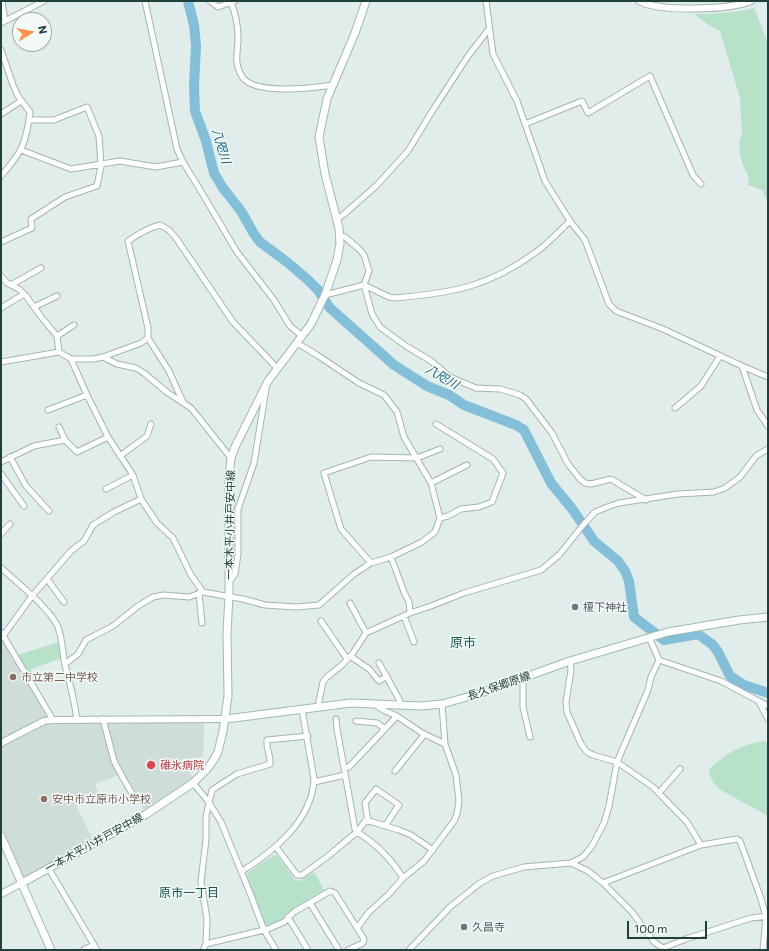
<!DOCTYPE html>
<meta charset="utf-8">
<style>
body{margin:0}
#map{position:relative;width:769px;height:951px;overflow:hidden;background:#e1edea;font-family:Commissioner,sans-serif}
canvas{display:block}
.frame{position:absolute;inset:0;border:2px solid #1f403c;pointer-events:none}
.north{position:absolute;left:12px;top:12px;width:40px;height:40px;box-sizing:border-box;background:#f2f9f7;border:1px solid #9eafac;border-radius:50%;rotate:79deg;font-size:11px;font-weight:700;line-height:16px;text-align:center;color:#1f403c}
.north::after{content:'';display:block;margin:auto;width:14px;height:18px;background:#ff934e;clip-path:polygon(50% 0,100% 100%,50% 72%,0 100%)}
.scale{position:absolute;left:627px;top:921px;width:80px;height:18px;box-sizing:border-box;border:2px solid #1f403c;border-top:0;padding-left:5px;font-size:12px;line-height:14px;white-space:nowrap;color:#1f403c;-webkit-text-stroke:3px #f2f9f7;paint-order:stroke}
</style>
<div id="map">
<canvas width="769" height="951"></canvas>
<div class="frame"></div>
<div class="north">N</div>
<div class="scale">100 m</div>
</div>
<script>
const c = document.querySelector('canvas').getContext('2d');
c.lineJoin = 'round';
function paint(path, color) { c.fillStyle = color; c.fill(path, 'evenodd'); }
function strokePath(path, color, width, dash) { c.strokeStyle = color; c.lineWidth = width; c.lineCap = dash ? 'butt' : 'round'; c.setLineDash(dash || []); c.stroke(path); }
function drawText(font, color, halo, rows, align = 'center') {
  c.font = font + ' Commissioner,"Noto Sans JP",sans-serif'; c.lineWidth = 3; c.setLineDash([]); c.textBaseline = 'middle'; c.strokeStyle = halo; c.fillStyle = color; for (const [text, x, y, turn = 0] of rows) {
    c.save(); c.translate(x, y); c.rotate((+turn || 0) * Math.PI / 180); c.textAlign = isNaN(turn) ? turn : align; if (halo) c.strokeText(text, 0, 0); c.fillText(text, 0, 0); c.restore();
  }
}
paint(new Path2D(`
 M1,639L48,715L46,717L1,740Z
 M52,722H101L119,775L95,784L99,795L75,803L92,838L90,842L23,879L1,830V747L44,723Z
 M105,722H204L203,757L183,759L181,760L194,779L145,812L124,778L116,760Z`), '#cfddd9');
paint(new Path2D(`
 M753,8L755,10L768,44V200L765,197L763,190L748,185L749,178L742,163L740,154L739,142L742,135L740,98L720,31L706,23L694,14C714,14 734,13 753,8Z
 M59,642L62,658L31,669L32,680L17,655Z
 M764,741L768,743V816L719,789C713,783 710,778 709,769C726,754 741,744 764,741Z
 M274,855H277L295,880L299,881L314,872L324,890L292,910L282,919L268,926L265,925L247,876V873Z`), '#b8e1c9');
strokePath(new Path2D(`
 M188,1L194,25L196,46L194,86L195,111L206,141L214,173L223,188L241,211L254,234L260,242L287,262L308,280L318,290L330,308L394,365L427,386L449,395L464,405L516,425L524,430L551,483L573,510L594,541L618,561L625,571L629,581L634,617L664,640L698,634L713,645L718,652L730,676L744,685L768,693`), '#83bfd8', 10);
const minor = new Path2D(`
 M2,1L5,21
 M145,1L177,149L183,162L196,183L237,252L274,300L290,326L302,336
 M210,1L218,7L235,1
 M486,1L493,54L517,101L545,181L570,221L585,240L609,304L616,311L663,329L742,366L768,377
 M231,3C236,14 238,26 238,39C238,47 236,56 237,63C238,68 240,74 243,78C257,95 313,88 333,85
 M1,23L44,1
 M1,50L13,85L18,96L30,112C26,144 22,152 1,176
 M1,114L21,101
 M525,124L582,101L588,113L650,76L693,175L701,184
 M21,150L71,169L120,161L156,167L183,162
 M337,219L343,215L376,186L408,151L431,113L455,76L468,56L489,29
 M339,236L345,237L360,250L364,255L369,271L364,285L372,314L380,327L406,346L431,361L450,377L476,388L500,389L520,395L526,399L552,433L568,464L580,479L585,483L591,484L611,479L646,500
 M1,242L32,228L31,219L65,197L97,186L101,166L99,136L87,107L54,120H29
 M1,276L7,283L19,289L26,296L42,318L57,336L59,352
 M11,285L41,268
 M325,295L364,285L389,297L395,298C452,293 489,287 536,252C548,244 559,231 570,221
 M34,307L57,296
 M1,308L24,294
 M57,336L74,325
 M148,338L169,371L183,402
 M103,357L117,364L136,368L144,373L168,393L191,408L231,458
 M71,359L87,395L108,437L133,475L141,499L157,523L173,538L191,575L203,592
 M1,362L59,352L71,359H93L103,357L141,343L148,338V328L128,241C138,234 148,228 160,225L169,230L176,238L233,322L277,368
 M742,366L757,410L768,426
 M675,408L701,386L720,356
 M48,410L87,395
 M436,424L493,459L503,473L492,502L479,507L461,509L448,516L440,518
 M59,427L65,440L77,452L108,437
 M120,456L147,436L151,424
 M10,457L26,486L49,511
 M1,462L34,446L65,440
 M1,474L24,506
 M431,483L467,465
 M106,489L133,475
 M1,534L10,524
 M391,557L404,592L409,602L410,613
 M371,563L341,529L324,473L371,457L417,458L440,449
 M1,568C17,582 48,607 57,625C63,638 62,652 65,665C70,683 74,700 77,719
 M47,579L64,602
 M229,582L235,574L238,554V509L254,463L266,389
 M199,593L202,623
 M350,603L366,633
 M404,616L414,642
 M321,621L347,659
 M1,632L53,720
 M3,636L32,596L71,551L84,541L93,525L114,512L141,499
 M350,656L369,669L379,681L387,676
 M659,660L721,681L768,706
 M570,661L571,670L566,702L567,712L581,744L587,752L593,755L617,762L653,787L687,822L701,845
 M379,663L400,701V705
 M65,664L78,654L86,640L113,626L138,606L153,597L164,595L189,597L203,592L243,599L265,605L296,607L319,605L354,574L371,563L391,557L422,542L435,532L440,518L431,483L404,437L397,412L384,395L359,383L317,355L297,343
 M523,677V707L530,737
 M759,702L768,719
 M442,704L445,744
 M319,707V701L323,682L326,678L343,664L353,653L366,633L410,613L431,606L464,593L541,570L559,555L584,524L595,512L610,506L619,503L678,494L714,492L725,488L740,477L756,456L768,449
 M103,719L114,761L123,778L134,797
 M336,719L337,729L355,829L357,832
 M356,721L377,723L385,729
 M344,768L349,767L397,716
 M395,771L424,735
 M314,782L345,775
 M193,783L208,801L221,822L250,893L264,930L276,950
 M659,793L680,769
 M368,822L365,803L376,789L399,805L385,826
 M357,832L366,820L399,830L411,835L433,850
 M276,847L297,875H302L327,857L357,832C375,843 392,860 403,878
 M571,863L588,871L603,883L632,912L654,942L663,948L686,939L751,918L768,916
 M49,869L97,950
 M242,871C274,851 312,821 314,779L302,709
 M603,883L701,845L737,839L740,841L760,896L766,916L763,950
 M310,903L339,950
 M288,917L308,950
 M357,928L369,912L389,894L403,878L424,861L454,821L457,814L459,801L456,775L445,744L422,733L397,716L383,710L376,705
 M206,944L268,929L284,922L294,912L330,891L335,893L364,939L363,943L348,950
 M83,950L94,945
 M203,950L206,944L207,919L201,882L206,839V816L212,790L237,774L270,764C271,754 266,752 267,740L308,736
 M409,950L450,907L480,883L493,876L524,867L571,863L583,857L592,846L604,823L609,806L617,762L648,690L651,677L659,660L649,637`);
const tertiary = new Path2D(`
 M639,1C660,12 729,10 751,1
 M1,743L44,721L53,720L226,719
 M1,894L22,883`);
const secondary = new Path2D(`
 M226,719L351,703L421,706L442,704L478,694L570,661L668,632L739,620L768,617
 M1,836L51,950
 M22,883L145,815L193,783L207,769L213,761L218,752L223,731L228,696L227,633L229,596V477L231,458L235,447L268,381L311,324L325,295L337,260L340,244L339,228L325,174L319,137L327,99L355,33L366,1`);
strokePath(minor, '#a3b6b2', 7);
strokePath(tertiary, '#a3b6b2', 8);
strokePath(secondary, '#9ebab4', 9);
strokePath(minor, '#fff', 5);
strokePath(tertiary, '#fff', 6);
strokePath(secondary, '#fff', 7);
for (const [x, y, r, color] of [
 [575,607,4,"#6b7280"],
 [13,677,4,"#8d6e63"],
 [151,765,5,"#e0444e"],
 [44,799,4,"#8d6e63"],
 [464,927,4,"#6b7280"]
]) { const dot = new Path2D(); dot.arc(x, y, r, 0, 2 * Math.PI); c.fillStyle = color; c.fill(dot); strokePath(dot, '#f2f9f7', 1.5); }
drawText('11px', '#1f403c', '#f2f9f7', [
 ["一本木平小井戸安中線",230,525,-89],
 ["長久保郷原線",499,686,-19],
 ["一本木平小井戸安中線",94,843,-29]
]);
drawText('11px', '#5b616d', '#f2f9f7', [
 ["榎下神社",583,607],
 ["久昌寺",472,927]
], 'left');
drawText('11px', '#785e54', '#f2f9f7', [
 ["市立第二中学校",21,677],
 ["安中市立原市小学校",52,799]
], 'left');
drawText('11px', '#be3a42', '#f2f9f7', [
 ["碓氷病院",160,765]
], 'left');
drawText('italic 12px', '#136083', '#f2f9f7', [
 ["八咫川",221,146,73],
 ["八咫川",442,377,30]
]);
drawText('12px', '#19554f', '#f2f9f7', [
 ["原市一丁目",189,893]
]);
drawText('13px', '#19554f', '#f2f9f7', [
 ["原市",463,643]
]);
</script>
